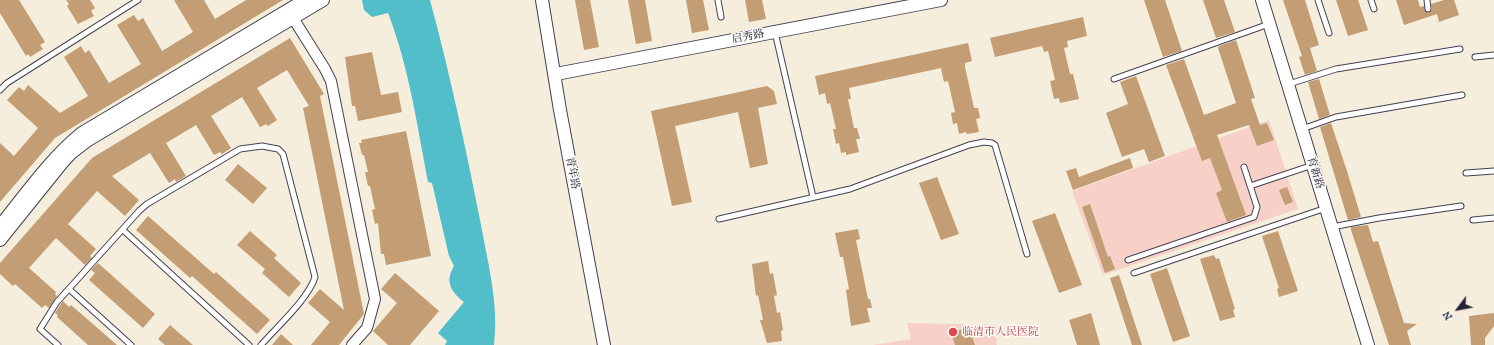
<!DOCTYPE html>
<meta charset="utf-8">
<style>
body{margin:0}
#map{position:relative;width:1494px;height:345px;overflow:hidden;background:#f6eedc;font-family:"IM FELL French Canon",serif}
canvas{display:block}
.north{position:absolute;left:1438px;top:289px;width:40px;height:40px;-webkit-text-stroke:3px #fdfcf7;paint-order:stroke;rotate:238deg;font-size:11px;font-weight:700;line-height:16px;text-align:center;color:#22223b}
.north::after{content:'';display:block;margin:auto;width:14px;height:18px;background:#22223b;clip-path:polygon(50% 0,100% 100%,50% 72%,0 100%)}
</style>
<div id="map">
<canvas width="1494" height="345"></canvas>
<div class="north">N</div>
</div>
<script>
const c = document.querySelector('canvas').getContext('2d');
c.lineJoin = 'round';
function paint(path, color) { c.fillStyle = color; c.fill(path, 'evenodd'); }
function strokePath(path, color, width, dash) { c.strokeStyle = color; c.lineWidth = width; c.lineCap = dash ? 'butt' : 'round'; c.setLineDash(dash || []); c.stroke(path); }
function drawText(font, color, halo, rows, align = 'center') {
  c.font = font + ' "IM FELL French Canon","Noto Serif SC",serif'; c.lineWidth = 3; c.setLineDash([]); c.textBaseline = 'middle'; c.strokeStyle = halo; c.fillStyle = color; for (const [text, x, y, turn = 0] of rows) {
    c.save(); c.translate(x, y); c.rotate((+turn || 0) * Math.PI / 180); c.textAlign = isNaN(turn) ? turn : align; if (halo) c.strokeText(text, 0, 0); c.fillText(text, 0, 0); c.restore();
  }
}
paint(new Path2D(`
 M1269,120L1298,209L1103,275L1072,191Z
 M907,323L996,325L997,345H872L911,339Z`), '#f7d1c8');
paint(new Path2D(`
 M362,0H430C450,74 466,149 481,225C488,263 499,305 494,345H445L447,341L438,333L464,302C450,291 445,281 454,266L449,256L432,183L428,182C417,125 409,67 388,13L372,17L364,10Z`), '#51beca');
paint(new Path2D(`
 M0,0H19L45,42L40,45L43,49L30,57L28,54L26,56L0,13Z
 M66,0H90L95,8L91,11L94,16L78,24L67,6L69,4Z
 M174,0H204L215,19L246,0H283L55,138L0,202V143L14,156L38,128L7,100L19,87L24,91L28,85L60,113L88,96L64,57L81,46L85,53L89,50L109,83L141,64L117,25L134,15L138,21L143,18L162,51L193,32Z
 M575,0H590L599,47L584,50Z
 M628,0H645L652,41L636,44Z
 M686,0H703L709,30L692,33Z
 M745,0H762L766,19L749,22Z
 M1144,0H1165L1182,51L1163,57Z
 M1203,0H1224L1235,32L1216,38Z
 M1283,0H1305L1319,45L1310,48L1317,71L1305,75L1299,57L1302,56Z
 M1336,0H1358L1368,30L1348,36Z
 M1396,0H1418L1420,7L1424,6L1425,11L1428,13L1432,10L1431,4L1444,0H1454L1459,15L1439,22L1437,14L1404,25Z
 M1083,17L1087,36L1067,41L1068,47L1064,48L1070,74H1073L1079,99L1060,103L1059,98L1054,99L1050,81L1055,80L1048,51L1044,52L1042,46L995,57L990,38Z
 M290,38L324,94L320,96L364,314L339,345H311L330,322L308,303L320,289L344,310L303,108L309,106L287,70L257,88L277,120L268,126L266,124L260,127L242,97L211,116L231,148L222,154L220,152L214,155L196,125L166,143L186,176L176,182L175,179L169,183L150,153L112,176L139,200L125,216L97,191L68,224L96,249L90,256L92,258L85,265L56,238L29,268L56,292L55,294L57,296L49,308L45,305L42,308L15,284L13,286L0,274V263L92,158Z
 M1236,40L1255,98L1251,99L1260,125L1267,123L1274,140L1257,146L1249,125L1217,135L1246,215L1227,222L1216,193L1222,190L1210,158L1202,161L1166,65L1184,59L1204,115L1236,103L1218,48L1219,46Z
 M968,43L972,61L965,63V67L974,108H978L980,118L976,119L979,132L967,134L966,132L959,134L957,123L953,124L951,113L955,112L948,81L944,82L941,68L849,88L851,99H848L854,128H857L860,139H856L859,152L846,155V152L841,153L839,143L836,144L833,129H836L830,103L827,104L825,93L819,95L815,76Z
 M372,52L381,95L398,92L402,112L358,121L355,106H352L345,57Z
 M1136,76L1165,156L1149,162L1144,149L1122,157L1106,113L1128,104L1120,82Z
 M1319,79L1330,115L1319,119L1308,82Z
 M767,86L774,91L777,104L758,108L768,164L750,168L738,112L675,126L692,202L672,206L651,111Z
 M1331,123L1347,171L1361,217L1348,220L1320,127Z
 M406,131L431,256L386,265L384,254H381L378,223L375,224L372,210L375,209L370,186H368L365,172H368L364,155H362L359,143H362L361,140Z
 M1130,158L1133,168L1073,190L1066,171L1076,168L1079,177Z
 M238,164L267,188L253,204L225,180Z
 M937,177L959,234L941,240L919,183Z
 M1287,187L1293,202L1285,205L1279,190Z
 M1090,204L1108,257L1110,256L1115,269L1105,273L1082,207Z
 M1055,213L1082,285L1059,293L1032,221Z
 M148,216L214,274L216,272L270,320L257,334L192,276L190,278L136,230Z
 M1368,225L1373,242L1378,241L1404,323L1417,324L1407,331L1411,345H1389L1351,230V227Z
 M858,229L860,239L856,240L868,299H870L872,308H867L870,322L851,326L846,290L849,289L843,257H840L835,233Z
 M250,231L277,255L274,258L301,283L289,297L262,273L265,269L237,245Z
 M1278,231L1298,291L1279,297L1277,289L1279,288L1262,236Z
 M1214,255L1216,259L1219,258L1235,309L1233,310L1235,317L1220,321L1200,259Z
 M768,261L770,274L773,273L777,295L774,296L777,313L780,312L783,330L781,331L782,341L767,343L760,320H763L758,295L756,296L752,264Z
 M98,263L155,314L143,328L89,280L95,273L91,270Z
 M1167,268L1190,336L1173,342L1150,274Z
 M395,273L439,311L410,345H388L373,331L397,303L381,289Z
 M1119,275L1142,345H1132L1110,278Z
 M63,301L69,307L71,305L117,345H88L57,317L58,315L55,313Z
 M1091,313L1100,345H1077L1069,320Z
 M1494,313V326L1485,338V345H1471L1469,316Z
 M170,325L193,345H165L158,339Z
 M969,327L975,345H955L951,333Z
 M281,334L293,345H272Z`), '#c39d73');
const service = new Path2D(`
 M718,0L721,17
 M1318,0L1329,33
 M1371,0L1374,9
 M1427,0L1428,9
 M775,32L813,197
 M1475,57L1494,55
 M1114,79L1269,24
 M1289,84L1336,69L1460,49
 M0,90L7,83L138,0
 M1302,129L1336,117L1462,95
 M1466,173L1494,171
 M1250,186L1313,165
 M719,219L850,189L969,145L984,142L992,143L995,145L1027,254
 M1473,220L1494,218
 M1332,227L1379,218L1461,206
 M123,230L249,345
 M1128,260L1254,217L1257,207L1244,167
 M1134,273L1326,208
 M69,289L131,345
 M58,345L40,329L57,302L139,211L147,204L240,149L262,146L278,149L283,154L315,277C309,298 276,328 261,345`);
const minor = new Path2D(`
 M293,18L325,69L331,81L375,299L367,328L352,345`);
const tertiary = new Path2D(`
 M542,0L560,110L604,345
 M1262,0L1368,345
 M556,74L941,0
 M0,226C26,194 50,159 82,133L305,0
 M0,240L61,164L71,153L88,140L323,0`);
strokePath(service, '#424153', 7);
strokePath(minor, '#424153', 12);
strokePath(tertiary, '#424153', 14);
strokePath(service, '#fff', 5);
strokePath(minor, '#fff', 10);
strokePath(tertiary, '#fff', 12);
for (const [x, y, r, color] of [
 [953,332,5,"#e0444e"]
]) { const dot = new Path2D(); dot.arc(x, y, r, 0, 2 * Math.PI); c.fillStyle = color; c.fill(dot); strokePath(dot, '#fdfcf7', 1.5); }
drawText('11px', '#22223b', '#fdfcf7', [
 ["启秀路",748,37,-11],
 ["青年路",572,173,79],
 ["育新路",1315,173,73]
]);
drawText('11px', '#be3a42', '#fdfcf7', [
 ["临清市人民医院",962,332]
], 'left');
</script>
